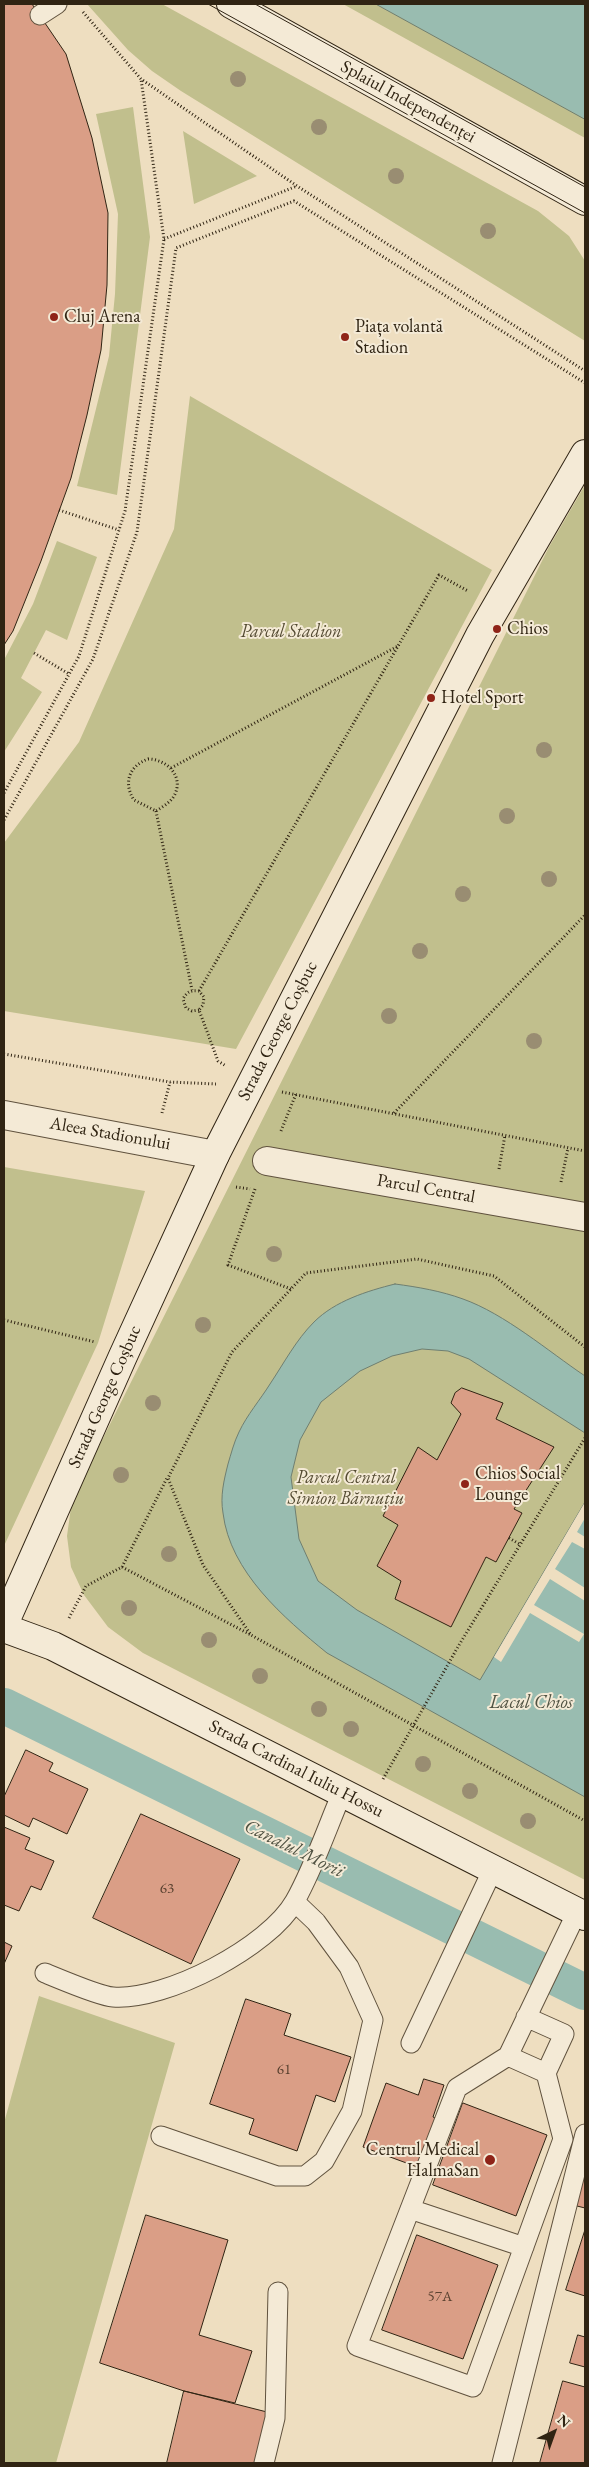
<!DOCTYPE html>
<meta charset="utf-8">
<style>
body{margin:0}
#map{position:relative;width:589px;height:2467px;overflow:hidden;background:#eedec0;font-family:"EB Garamond",serif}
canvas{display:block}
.frame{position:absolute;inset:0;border:5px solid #302413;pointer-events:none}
.north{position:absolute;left:529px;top:2407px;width:50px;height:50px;-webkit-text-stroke:4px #f4ead6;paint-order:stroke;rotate:42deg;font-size:14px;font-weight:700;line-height:20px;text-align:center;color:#302413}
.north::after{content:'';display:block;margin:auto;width:18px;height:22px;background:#302413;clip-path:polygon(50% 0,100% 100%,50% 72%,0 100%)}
</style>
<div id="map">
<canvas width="589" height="2467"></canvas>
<div class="frame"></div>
<div class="north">N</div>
</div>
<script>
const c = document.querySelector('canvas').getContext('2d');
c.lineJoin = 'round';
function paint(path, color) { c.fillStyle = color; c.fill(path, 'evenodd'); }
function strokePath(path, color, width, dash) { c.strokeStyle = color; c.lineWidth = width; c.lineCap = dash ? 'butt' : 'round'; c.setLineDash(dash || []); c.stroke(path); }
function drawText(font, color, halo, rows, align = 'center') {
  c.font = font + ' "EB Garamond",serif'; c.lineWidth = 4; c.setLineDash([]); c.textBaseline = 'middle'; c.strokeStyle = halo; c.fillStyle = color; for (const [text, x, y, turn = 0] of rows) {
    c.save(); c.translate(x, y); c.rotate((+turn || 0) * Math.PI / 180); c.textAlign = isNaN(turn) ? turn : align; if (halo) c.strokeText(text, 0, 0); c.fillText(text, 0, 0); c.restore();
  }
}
paint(new Path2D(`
 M87,4H162L538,211L569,236L585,261V341L181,91L152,71L128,50Z
 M343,4H376L386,9L585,51V138Z
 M133,107L150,237L117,495L77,486L109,356L115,294L118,214L96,114Z
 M183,131L257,176L194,204Z
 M190,396L492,570L236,1049L4,1011V843L79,742L174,529Z
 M585,485V1880L143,1653L108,1627L84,1595L71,1567L67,1536L72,1500L549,547Z
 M57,541L97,557L67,640L46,630L21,678L42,692L4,752V660L33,604Z
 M4,1167L145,1191L98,1343L4,1546Z
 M39,1996L175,2043L56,2463H4V2123Z`), '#c1bf8d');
const water = new Path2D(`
 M376,4H585V119Z
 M395,1284C418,1287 441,1291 463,1299C505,1314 548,1351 585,1376V1433L469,1359L448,1351L422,1349L392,1356L360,1371L321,1402L300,1440L291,1477L299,1539L318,1581L357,1610L480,1680L585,1502V1797L327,1653C284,1618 230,1572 223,1513C220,1496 224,1480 228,1464C231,1454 234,1442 239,1432C247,1415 260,1400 270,1384C284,1363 296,1340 314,1322C335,1301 367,1291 395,1284Z`);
paint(water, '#99bcb0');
strokePath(water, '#6f7f71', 1);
paint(new Path2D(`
 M585,1502V1518L577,1532L585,1537V1549L572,1542L555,1569L585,1588V1601L550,1579L534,1605L584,1634L579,1642L530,1613L501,1662L494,1657Z`), '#eedec0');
strokePath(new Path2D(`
 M4,1706L585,1992`), '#99bcb0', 36);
const building = new Path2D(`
 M4,4H32L66,54L92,138L108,213L107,285L101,350L87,415L71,478L41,561L13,631L4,645Z
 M462,1388L503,1403L496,1419L554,1447L514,1509L522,1513L496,1562L486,1557L451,1627L395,1599L401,1581L377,1566L398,1525L383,1516L418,1447L437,1460L461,1414L451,1403L455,1393Z
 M26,1750L53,1763L49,1771L88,1789L67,1834L33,1818L29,1827L4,1815V1797Z
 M141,1814L240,1859L191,1964L93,1918Z
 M4,1827L30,1838L25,1849L54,1861L41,1890L31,1886L19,1911L4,1905Z
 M4,1942L12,1946L4,1964Z
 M246,1999L291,2014L284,2035L351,2057L335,2102L316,2095L297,2151L249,2134L254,2119L210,2104Z
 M424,2079L444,2085L433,2117L438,2119L420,2168L363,2147L386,2083L418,2095Z
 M463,2103L547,2135L516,2216L433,2185Z
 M585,2167V2208L573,2205Z
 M146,2215L228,2240L199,2335L252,2351L235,2403L184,2391L100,2363Z
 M585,2230V2296L566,2290Z
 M417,2235L498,2265L463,2359L382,2330Z
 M578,2335L585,2337V2367L570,2363Z
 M563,2381L585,2387V2463H540Z
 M184,2391L267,2412L255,2463H167Z`);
paint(building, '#da9e86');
strokePath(building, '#302413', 1);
const lane = new Path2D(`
 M40,15L57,4
 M45,1973C60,1979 99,1996 113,1997C166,2001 269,1947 295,1901C314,1867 327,1828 342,1793
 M526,2017L564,2034L546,2073L508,2056L577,1912
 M411,2043L493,1869
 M508,2056L457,2088L357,2346L473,2387L563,2139L546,2073
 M161,2136L277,2176H305L324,2161L352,2111L373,2020L349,1967L316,1922L295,1902
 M410,2209L524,2247
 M264,2463L275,2418L278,2292
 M502,2463L585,2134`);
const street = new Path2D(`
 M4,1115L215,1155
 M267,1161L585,1217`);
const secondary = new Path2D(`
 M231,4L585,201
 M4,1624L123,1356L215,1155L480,635L585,454
 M4,1628L53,1646L585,1916`);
strokePath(lane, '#60523e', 21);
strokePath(street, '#60523e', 30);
strokePath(secondary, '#302413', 30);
strokePath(new Path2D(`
 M83,12L141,79L297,186L585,371
 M164,239L297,186
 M59,510L119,530
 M34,653L69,674
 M148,759C166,759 185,776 174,796C170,803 162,807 156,811L134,800C123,783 129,766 148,759Z
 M171,768L398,646
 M4,793L79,656L125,511L164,239L141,79
 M156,811L192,990
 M4,820L93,659L137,532L176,248L294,201L585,383
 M199,991L439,575L468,591
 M199,1010L192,1011L186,1008L183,999C187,992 190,990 199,991L204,997L203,1005L199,1010L218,1061L226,1066
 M4,1054L170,1082L216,1084
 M282,1092L585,1151
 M162,1113L170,1082
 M394,1113L585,915
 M281,1131L296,1094
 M499,1169L505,1135
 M561,1182L568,1148
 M236,1187L250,1189
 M255,1189L228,1265L291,1289
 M4,1320L95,1342
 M585,1347L494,1276L417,1259L306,1273L232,1352L168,1478L203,1565L251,1635L585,1821
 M509,1538L521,1545
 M122,1567L251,1635
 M69,1618L86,1586L122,1567L167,1478
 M383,1779L459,1645L585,1438`), '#302413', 3, [1, 2.5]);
strokePath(lane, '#f4ead6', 19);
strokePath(street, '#f4ead6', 28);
strokePath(secondary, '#f4ead6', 28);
strokePath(new Path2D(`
 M208,4L585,213
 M255,4L585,187`), '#302413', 1);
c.fillStyle = '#998d72';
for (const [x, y] of [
 [238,79],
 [319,127],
 [396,176],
 [488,231],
 [544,750],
 [507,816],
 [549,879],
 [463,894],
 [420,951],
 [389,1016],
 [534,1041],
 [274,1254],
 [203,1325],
 [153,1403],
 [121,1475],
 [169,1554],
 [129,1608],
 [209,1640],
 [260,1676],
 [319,1709],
 [351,1729],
 [423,1764],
 [470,1791],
 [528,1821]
]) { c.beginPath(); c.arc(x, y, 8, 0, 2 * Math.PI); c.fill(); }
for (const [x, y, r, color] of [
 [54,317,5,"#8f2418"],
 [345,337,5,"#8f2418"],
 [497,629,5,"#8f2418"],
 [431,698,5,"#8f2418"],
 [465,1484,5,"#8f2418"],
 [490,2160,6,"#8f2418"]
]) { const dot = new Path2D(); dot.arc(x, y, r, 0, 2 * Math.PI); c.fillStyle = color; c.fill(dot); strokePath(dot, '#f4ead6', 2); }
drawText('15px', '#5a4230', null, [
 ["63",167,1889],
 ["61",284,2070],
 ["57A",440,2297]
]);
drawText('18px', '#302413', '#f4ead6', [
 ["Splaiul Independenței",408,102,29],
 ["Strada George Coșbuc",278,1031,-63],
 ["Aleea Stadionului",110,1134,10],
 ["Parcul Central",426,1189,10],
 ["Strada George Coșbuc",105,1397,-66],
 ["Strada Cardinal Iuliu Hossu",296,1769,27]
]);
drawText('18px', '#302413', '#f4ead6', [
 ["Cluj Arena",64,317],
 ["Piața volantă",355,327],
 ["Stadion",355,348],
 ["Chios",507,629],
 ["Hotel Sport",441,698],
 ["Chios Social",475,1474],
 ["Lounge",475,1495],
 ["Centrul Medical",479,2150,"right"],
 ["HalmaSan",479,2171,"right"]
], 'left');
drawText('italic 18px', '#544b32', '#f4ead6', [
 ["Parcul Stadion",291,632],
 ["Parcul Central",346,1478],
 ["Simion Bărnuțiu",346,1499]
]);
drawText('italic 19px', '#505242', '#f4ead6', [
 ["Lacul Chios",531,1703],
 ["Canalul Morii",294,1849,26]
]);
</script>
